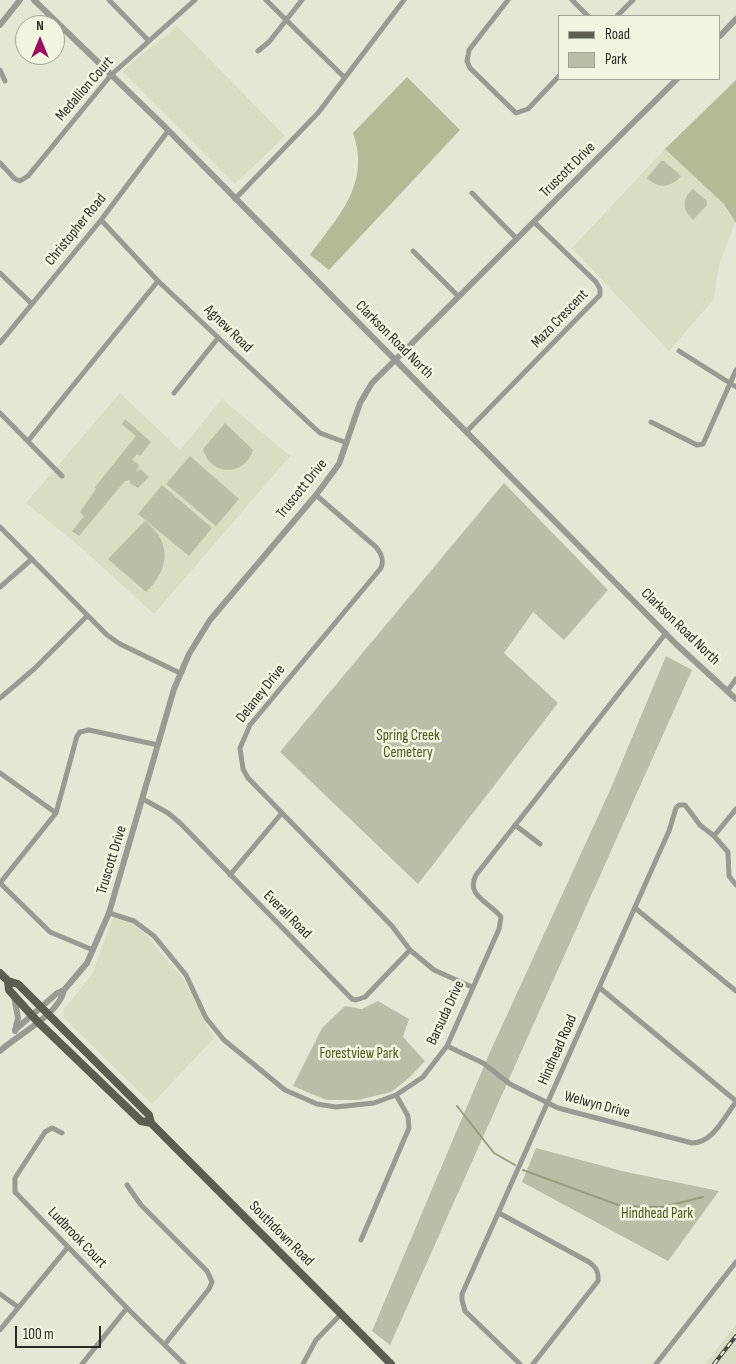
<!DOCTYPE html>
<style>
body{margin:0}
#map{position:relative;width:736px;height:1364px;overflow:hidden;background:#e2e8d3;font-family:"Sofia Sans Condensed",sans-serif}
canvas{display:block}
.legend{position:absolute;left:558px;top:15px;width:162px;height:65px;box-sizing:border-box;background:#f0f5e0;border:1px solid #a0a494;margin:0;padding:6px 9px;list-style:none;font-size:15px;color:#292b23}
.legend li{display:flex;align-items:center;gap:10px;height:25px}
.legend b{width:25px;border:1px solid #a0a494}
.north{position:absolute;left:15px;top:15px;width:50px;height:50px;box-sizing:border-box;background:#f0f5e0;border:1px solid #a0a494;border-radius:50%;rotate:0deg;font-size:14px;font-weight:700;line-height:20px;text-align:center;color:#292b23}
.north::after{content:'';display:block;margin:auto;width:18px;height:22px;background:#9a0b5d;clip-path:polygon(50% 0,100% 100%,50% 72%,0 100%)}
.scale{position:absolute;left:15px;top:1326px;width:86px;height:22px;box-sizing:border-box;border:2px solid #292b23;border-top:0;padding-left:6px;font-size:15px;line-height:18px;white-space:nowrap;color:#292b23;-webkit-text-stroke:4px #f0f5e0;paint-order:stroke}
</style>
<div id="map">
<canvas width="736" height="1364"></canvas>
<ul class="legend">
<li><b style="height:6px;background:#5c5f50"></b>Road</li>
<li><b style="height:14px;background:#b9bfa7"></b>Park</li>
</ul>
<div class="north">N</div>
<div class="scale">100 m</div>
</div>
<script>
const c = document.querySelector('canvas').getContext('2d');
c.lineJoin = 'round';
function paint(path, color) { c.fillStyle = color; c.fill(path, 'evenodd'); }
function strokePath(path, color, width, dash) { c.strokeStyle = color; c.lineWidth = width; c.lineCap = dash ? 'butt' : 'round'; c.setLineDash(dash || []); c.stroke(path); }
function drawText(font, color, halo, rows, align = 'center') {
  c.font = font + ' "Sofia Sans Condensed",sans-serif'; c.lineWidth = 5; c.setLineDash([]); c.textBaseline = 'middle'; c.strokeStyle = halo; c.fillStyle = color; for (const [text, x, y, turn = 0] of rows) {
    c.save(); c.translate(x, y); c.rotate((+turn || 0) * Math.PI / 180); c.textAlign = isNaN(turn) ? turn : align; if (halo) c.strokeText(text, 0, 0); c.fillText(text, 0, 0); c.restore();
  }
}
paint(new Path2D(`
 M177,26L285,136L235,184L122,71Z
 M665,149L724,204L735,222L719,265L714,299L669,351L572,248Z
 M120,393L180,450L222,399L290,456L154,614L77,544L26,503Z
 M113,918L133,924L141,930L184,980L214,1038L152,1104L63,1017L64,1009L92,974Z
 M736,1325V1364H705Z`), '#d7dec1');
paint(new Path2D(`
 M661,161H664L681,176C671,188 658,189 647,178Z
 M693,189L707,201V205L693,220C682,210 682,198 693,189Z
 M125,419L151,442L140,456L137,454L132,460L139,465L136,472L140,469L149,477L138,488L130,483V480L125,481L79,536L72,531L84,516L80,512L96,489L95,487L136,436L122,424Z
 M225,423L253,450C246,476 210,477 203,449Z
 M190,456L239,499L216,526L166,484Z
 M504,483L608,590L564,640L533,612L504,653L558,703L418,884L280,752Z
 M162,485L212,528L189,556L138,514Z
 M145,521C173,542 169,570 146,592L108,559Z
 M666,656L692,670L390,1345L372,1331L490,1052L611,788Z
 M378,1001L409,1019L403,1037L425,1061L409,1078L391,1092L358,1100H326L293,1086L322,1028L345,1006L362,1009Z
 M536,1148L622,1171L719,1191L668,1261L522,1182Z`), '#b9bfa7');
paint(new Path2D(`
 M407,77L460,130L329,270L310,255C338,216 371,185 353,133Z
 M736,80V223L724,204L665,149Z`), '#b2ba96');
strokePath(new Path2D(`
 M457,1106L494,1153L515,1165
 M523,1170L621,1206L662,1207L703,1197`), '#969e7b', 2);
strokePath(new Path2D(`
 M109,0L148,40
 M266,0L344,77
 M508,0L469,50L467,61L470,68L516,113L528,109L560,75
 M572,0L588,16
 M617,16L633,0
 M258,51L269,42L302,0
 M0,70L5,81
 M0,163L15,179L20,181L28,176L111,75L195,0
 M472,193L516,238
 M235,199L318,113L404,0
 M101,220L158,281L309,423L320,433L347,443
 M413,251L458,296
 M0,273L32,304
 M0,343L101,220L168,131
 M679,351L736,387
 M174,393L218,338
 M0,413L62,476
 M651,422L697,445L703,444L736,370
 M466,432L600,295V289L596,282L534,222
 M28,441L158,281
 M316,495L376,547C382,554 384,560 381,568L250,725L240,748L243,769L248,778L392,926L410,950L434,970L472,987
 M0,527L107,635L120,644L180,673
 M0,587L32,559
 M728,690L736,679
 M0,698L34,669L87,616
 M0,773L56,813
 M143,799L168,813L180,823L352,999L356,1000L365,997L410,950
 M515,825L540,844
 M714,836L736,809
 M230,875L281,814
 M0,883L56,813L77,736L80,732L89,730L158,745
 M0,883L50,932L93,950
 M635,908L736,991
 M109,913L134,921L154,936L186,975L206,1018L224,1040L285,1090L317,1104L336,1107L374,1103L396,1095L423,1077L447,1046L499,929L501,917C490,902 465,896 476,875L666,633
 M600,988L736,1101
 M447,1046L483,1063L510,1084L558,1108L692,1143C713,1143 724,1117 736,1102
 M62,1133L52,1128L45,1132L15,1178V1192L127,1308L184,1364
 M127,1185L141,1205L207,1271L212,1282L209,1289L165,1344
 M499,1213L589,1262C596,1267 599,1272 598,1281L533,1364
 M361,1240L409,1128L408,1116L396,1095
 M0,1294L18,1307
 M0,1330L68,1247
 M82,1364L127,1308
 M303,1364L316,1340L341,1314
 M520,1364L465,1311L462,1300V1294L669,831L676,808L679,805H685L700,825L714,836L728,852L729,876L736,885
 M656,1364L736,1262`), '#999b93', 5);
strokePath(new Path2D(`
 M34,0L163,125L677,645L736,699
 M0,25L20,0
 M720,36L736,19
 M14,996L18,1018L15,1031
 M15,1030L56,994L64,990L87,963L109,913L174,689L189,654L210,620L316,495L339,464L360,403L372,383L677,79
 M0,1051C18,1034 59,1015 64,990`), '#999b93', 6);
strokePath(new Path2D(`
 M0,973L8,981L18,984L149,1115L151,1123L391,1364
 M8,981L9,990L37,1021L141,1121L151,1123`), '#5c5f50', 8);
const rail = new Path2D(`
 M714,1364L736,1336`);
strokePath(rail, '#4d4f45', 4);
strokePath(rail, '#f0f5e0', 2, [5.5]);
drawText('15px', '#292b23', '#f0f5e0', [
 ["Medallion Court",85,89,-49],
 ["Truscott Drive",568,170,-45],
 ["Christopher Road",76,230,-51],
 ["Mazo Crescent",560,319,-46],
 ["Agnew Road",228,329,44],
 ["Clarkson Road North",394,340,45],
 ["Truscott Drive",302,489,-51],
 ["Clarkson Road North",680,627,44],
 ["Delaney Drive",261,694,-52],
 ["Truscott Drive",112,860,-73],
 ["Everall Road",287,915,45],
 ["Barsuda Drive",446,1013,-65],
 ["Hindhead Road",558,1050,-66],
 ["Welwyn Drive",597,1105,15],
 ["Southdown Road",281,1234,45],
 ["Ludbrook Court",77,1238,46]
]);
drawText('15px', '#4e581f', '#f0f5e0', [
 ["Spring Creek",408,736],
 ["Cemetery",408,753],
 ["Forestview Park",359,1054],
 ["Hindhead Park",657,1214]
]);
</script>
